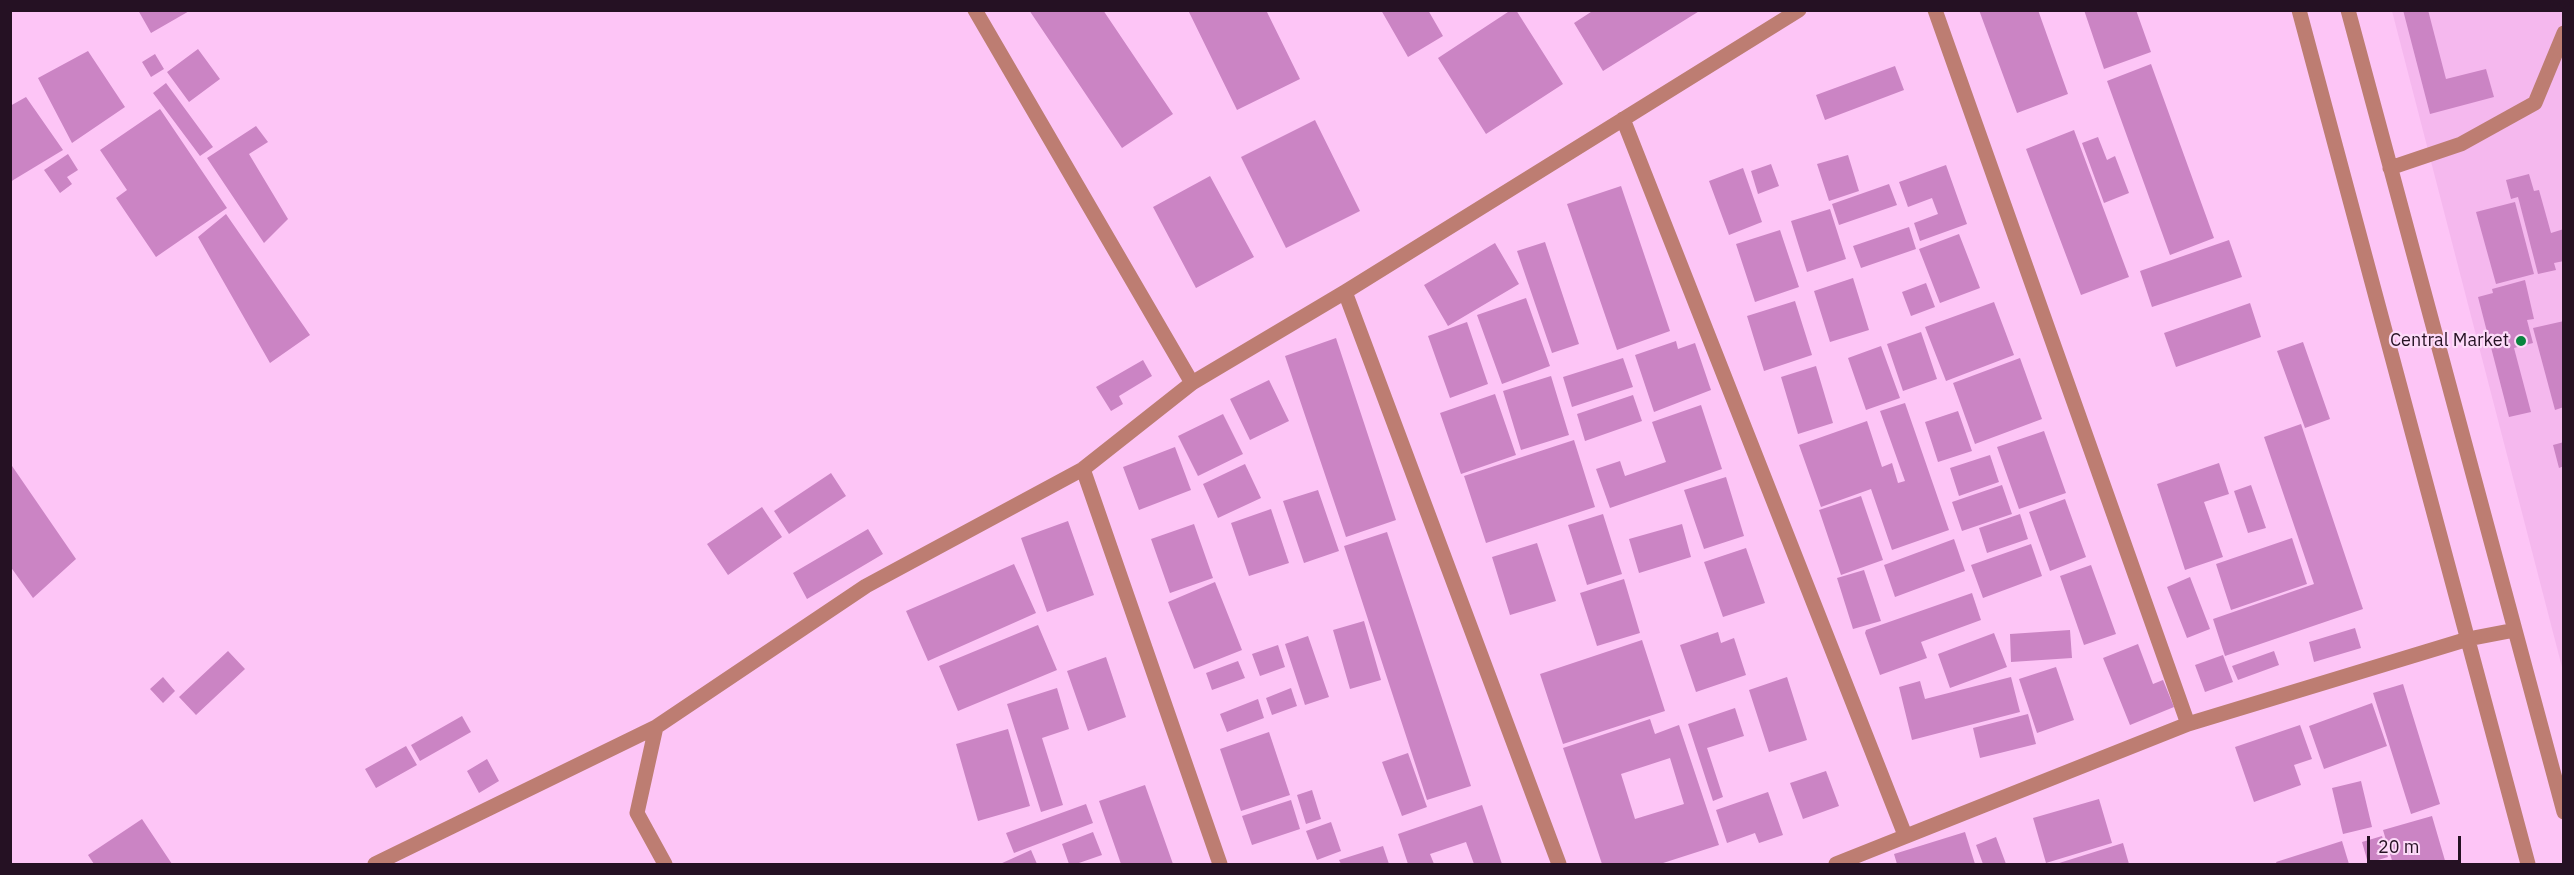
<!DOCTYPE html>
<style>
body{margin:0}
#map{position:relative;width:2574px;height:875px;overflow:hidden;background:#fdc5f6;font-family:"IBM Plex Sans",sans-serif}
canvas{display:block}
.frame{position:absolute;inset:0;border:12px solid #251123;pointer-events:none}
.scale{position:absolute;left:2367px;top:836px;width:94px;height:27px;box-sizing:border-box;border:3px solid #251123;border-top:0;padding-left:8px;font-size:18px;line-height:21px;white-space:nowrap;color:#251123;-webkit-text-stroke:4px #fddbf9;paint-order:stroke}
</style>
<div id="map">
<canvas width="2574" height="875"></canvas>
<div class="frame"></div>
<div class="scale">20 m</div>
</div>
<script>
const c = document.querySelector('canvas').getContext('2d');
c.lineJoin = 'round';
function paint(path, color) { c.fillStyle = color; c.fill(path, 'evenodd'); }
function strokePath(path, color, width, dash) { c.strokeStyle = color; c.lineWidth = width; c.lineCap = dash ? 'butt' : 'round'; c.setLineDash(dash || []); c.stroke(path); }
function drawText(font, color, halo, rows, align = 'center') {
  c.font = font + ' "IBM Plex Sans",sans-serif'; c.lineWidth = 4.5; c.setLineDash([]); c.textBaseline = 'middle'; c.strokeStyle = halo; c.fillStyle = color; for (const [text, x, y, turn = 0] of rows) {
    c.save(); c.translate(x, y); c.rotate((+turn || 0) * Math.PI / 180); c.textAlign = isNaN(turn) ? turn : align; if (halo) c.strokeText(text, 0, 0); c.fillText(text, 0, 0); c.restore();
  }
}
paint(new Path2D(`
 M2392,11H2563V671Z`), '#f5b8ee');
paint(new Path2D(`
 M138,10H191L151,33Z
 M1029,10H1103L1173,114L1122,148Z
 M1188,10H1266L1300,79L1237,110Z
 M1381,10H1428L1443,36L1408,57Z
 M1511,10H1516L1563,84L1486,134L1438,58Z
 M1594,10H1701L1603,71L1574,23Z
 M1979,10H2038L2068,94L2017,113Z
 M2084,10H2136L2151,52L2104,69Z
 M2403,10H2428L2446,79L2486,69L2494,97L2430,114Z
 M198,49L220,79L189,102L167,72Z
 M88,51L125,107L72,143L38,78Z
 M155,54L164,69L151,77L142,62Z
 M2151,64L2214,238L2170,255L2107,81Z
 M1895,66L1904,90L1825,120L1816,95Z
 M166,83L213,147L200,156L153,93Z
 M26,97L63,150L10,182V106Z
 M160,109L227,208L156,257L116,198L127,190L100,150Z
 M1315,120L1360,211L1286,248L1241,157Z
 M256,126L268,142L249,154L288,219L264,243L207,158Z
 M2074,130L2129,277L2081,295L2026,149Z
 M2098,137L2107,160L2115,156L2129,193L2104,203L2082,143Z
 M68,154L78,170L67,177L72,184L60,193L44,170Z
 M1848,155L1859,191L1829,201L1817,164Z
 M1771,164L1779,186L1758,194L1751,171Z
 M1946,165L1967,224L1920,241L1914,223L1938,214L1932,198L1908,207L1899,182Z
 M1743,168L1762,222L1729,235L1709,181Z
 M2529,174L2534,191L2539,190L2551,233L2564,229V261L2554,263L2556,270L2538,274L2518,197L2511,199L2506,180Z
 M1210,176L1254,257L1196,288L1153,207Z
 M1889,184L1897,205L1839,225L1832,204Z
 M1621,186L1670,331L1617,350L1567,204Z
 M2515,202L2534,274L2496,284L2476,212Z
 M1830,209L1846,259L1807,272L1791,221Z
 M226,214L310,335L270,363L198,237Z
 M1909,227L1916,249L1861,268L1853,246Z
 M1780,230L1799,287L1755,302L1736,244Z
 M1959,234L1980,288L1940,303L1919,249Z
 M2229,240L2242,277L2152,307L2140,271Z
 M1545,242L1579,344L1552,353L1517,251Z
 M1495,243L1519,284L1448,326L1424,285Z
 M1853,278L1869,330L1830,342L1814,291Z
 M2525,280L2534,319L2527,320L2533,343L2514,348L2531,412L2509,417L2478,297L2493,293L2492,289Z
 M1926,283L1935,307L1911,316L1902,292Z
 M1526,298L1550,366L1502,384L1477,315Z
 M1795,301L1812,355L1764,371L1747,316Z
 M1994,302L2014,355L1946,381L1925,327Z
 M2250,303L2261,337L2176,367L2164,333Z
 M2564,321V407L2555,410L2533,328Z
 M1467,322L1488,384L1450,398L1428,336Z
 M1921,332L1937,379L1903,391L1887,344Z
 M1336,338L1396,520L1346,537L1285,356Z
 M1676,341L1678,349L1695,343L1711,390L1654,412L1635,355Z
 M2303,342L2330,419L2305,428L2277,351Z
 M1881,346L1900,398L1866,410L1848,358Z
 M1623,358L1633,387L1572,407L1563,377Z
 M2020,358L2042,419L1975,444L1953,383Z
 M1143,360L1152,376L1119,396L1123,404L1111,411L1096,387Z
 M1816,366L1833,423L1798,434L1781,377Z
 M1551,376L1569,435L1521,450L1503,391Z
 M1269,380L1289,421L1250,440L1230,399Z
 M1495,394L1516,455L1461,474L1440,413Z
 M1633,395L1642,421L1585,441L1577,414Z
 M1905,403L1949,530L1892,550L1871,489L1821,507L1799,445L1867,421L1882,467L1892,463L1898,483L1905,481L1880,411Z
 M1701,405L1722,469L1610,508L1596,469L1620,461L1625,476L1666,462L1652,422Z
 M1958,411L1972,451L1938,462L1925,422Z
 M1223,414L1243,454L1198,476L1178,436Z
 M2301,424L2363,609L2225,656L2213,619L2314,584L2264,437Z
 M2044,431L2066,493L2019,509L1997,447Z
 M1574,440L1595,507L1486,543L1464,476Z
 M2564,442V466L2559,468L2553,445Z
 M1175,447L1191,490L1139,510L1123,467Z
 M1990,455L1999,482L1959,496L1950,468Z
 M10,463L76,559L33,598L10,566Z
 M2219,463L2229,494L2204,502L2223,557L2185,570L2157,484Z
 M1245,464L1261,498L1218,518L1203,484Z
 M831,473L846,496L789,534L774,511Z
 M1726,477L1744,536L1704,549L1684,490Z
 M2002,485L2012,514L1962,531L1952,502Z
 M2251,485L2266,528L2248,533L2234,491Z
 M1318,490L1339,551L1304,563L1283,501Z
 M1861,496L1883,560L1841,575L1819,510Z
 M2065,499L2086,557L2050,571L2029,512Z
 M762,507L782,537L728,575L707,544Z
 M1271,509L1289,563L1249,576L1231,523Z
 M1603,514L1622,574L1587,585L1568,525Z
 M2020,514L2028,539L1987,553L1979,528Z
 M1068,521L1094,595L1047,612L1021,538Z
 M1194,524L1213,578L1170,593L1151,539Z
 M1682,524L1691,557L1639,573L1629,539Z
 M868,529L883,554L807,599L793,573Z
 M1387,532L1471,786L1427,800L1344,546Z
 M2292,538L2307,584L2231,610L2216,564Z
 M1954,539L1965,571L1895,597L1884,565Z
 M1537,543L1556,601L1510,615L1492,557Z
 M2031,544L2042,576L1983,598L1971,565Z
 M1746,548L1765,603L1723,617L1704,562Z
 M1014,564L1036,613L928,661L906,611Z
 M2091,565L2116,634L2084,645L2060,576Z
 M1864,570L1881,621L1853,629L1837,578Z
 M2190,577L2210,629L2187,638L2167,587Z
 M1624,579L1640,633L1597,646L1580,593Z
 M1215,582L1242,650L1194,669L1168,602Z
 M1972,593L1981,620L1921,642L1927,658L1880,675L1865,633L1866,630Z
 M1364,621L1381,680L1350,689L1333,630Z
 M1038,625L1057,670L958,711L939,666Z
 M2355,628L2361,648L2314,662L2309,642Z
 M2070,630L2072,658L2011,662L2010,634Z
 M1718,632L1721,643L1734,638L1746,675L1696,692L1680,645Z
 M1994,633L2007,667L1950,688L1938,654Z
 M1308,636L1329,697L1305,705L1285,644Z
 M1642,640L1665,711L1563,744L1540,674Z
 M2138,644L2153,684L2163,680L2174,707L2130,725L2103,658Z
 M1278,645L1285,667L1260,676L1252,654Z
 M228,651L245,669L196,715L179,697Z
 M2274,651L2279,665L2238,680L2232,666Z
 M2223,655L2233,682L2205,692L2195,665Z
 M1106,657L1126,717L1088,731L1067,671Z
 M1238,661L1245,678L1212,690L1206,673Z
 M2056,667L2074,720L2037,733L2019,679Z
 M163,677L175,691L163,703L150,689Z
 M1787,677L1807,740L1769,752L1749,690Z
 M2011,677L2020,712L1912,740L1899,687L1920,681L1925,699Z
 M2403,684L2440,804L2411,814L2373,693Z
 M1057,688L1069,729L1042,738L1063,805L1041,812L1007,704Z
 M1291,688L1297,706L1272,715L1266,698Z
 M1258,699L1264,718L1227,732L1220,714Z
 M2372,703L2387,746L2324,769L2309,726Z
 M1735,708L1744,736L1707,748L1723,797L1713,801L1688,724Z
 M2028,714L2036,744L1980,758L1973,728Z
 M462,716L471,732L420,761L411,745Z
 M1650,719L1655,734L1679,725L1719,845L1660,864H1602L1563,748ZM1670,758L1684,804L1635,819L1621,774Z
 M2300,725L2312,759L2294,765L2301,785L2254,802L2235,747Z
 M1008,729L1030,806L978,821L956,744Z
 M1269,732L1290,795L1241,811L1220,749Z
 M406,746L417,765L376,788L365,769Z
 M1408,753L1427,807L1402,816L1382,762Z
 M487,759L499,781L479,793L467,771Z
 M1826,771L1839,806L1803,819L1790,783Z
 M2361,781L2372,827L2343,834L2332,788Z
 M1145,785L1173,864H1121L1099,801Z
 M1312,790L1321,819L1306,824L1297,795Z
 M1768,792L1783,835L1759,843L1755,833L1727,843L1716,810Z
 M2099,799L2112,843L2046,863L2033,818Z
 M1291,800L1300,829L1252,845L1242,816Z
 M1086,804L1093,823L1014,853L1006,833Z
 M1482,805L1502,864H1474L1466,842L1430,854L1434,864H1408L1398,834Z
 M2432,816L2446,864H2393L2383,830Z
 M142,819L172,864H94L88,855Z
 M1331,822L1341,851L1317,860L1306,831Z
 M1093,832L1102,855L1076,864H1069L1062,844Z
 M1965,832L1975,864H1897L1894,854Z
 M2382,836L2388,857L2368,863L2362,842Z
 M1996,837L2006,864H1983L1976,845Z
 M2342,841L2349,864H2277L2276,862Z
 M2123,843L2129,864H2056Z
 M1383,846L1389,864H1341L1339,860Z
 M1031,850L1037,864H1000Z`), '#cb84c4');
strokePath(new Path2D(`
 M975,10L1192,383
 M1935,10L2188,724
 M2299,10L2528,864
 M2348,10L2564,812
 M1623,119L1905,835
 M2390,168L2461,144L2535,103L2564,33
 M1345,292L1559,864
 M1083,469L1220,864
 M375,864L656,727
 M665,864L637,813L656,727L866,586L1083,469L1192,383L1345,292L1799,10
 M1836,864L2188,724L2468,639L2515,630`), '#bd7d72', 15);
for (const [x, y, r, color] of [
 [2521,341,6,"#08843e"]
]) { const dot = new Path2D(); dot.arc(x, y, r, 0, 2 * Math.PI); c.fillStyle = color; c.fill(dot); strokePath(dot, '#fddbf9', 2); }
drawText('18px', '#251123', '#fddbf9', [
 ["Central Market",2509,341]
], 'right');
</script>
